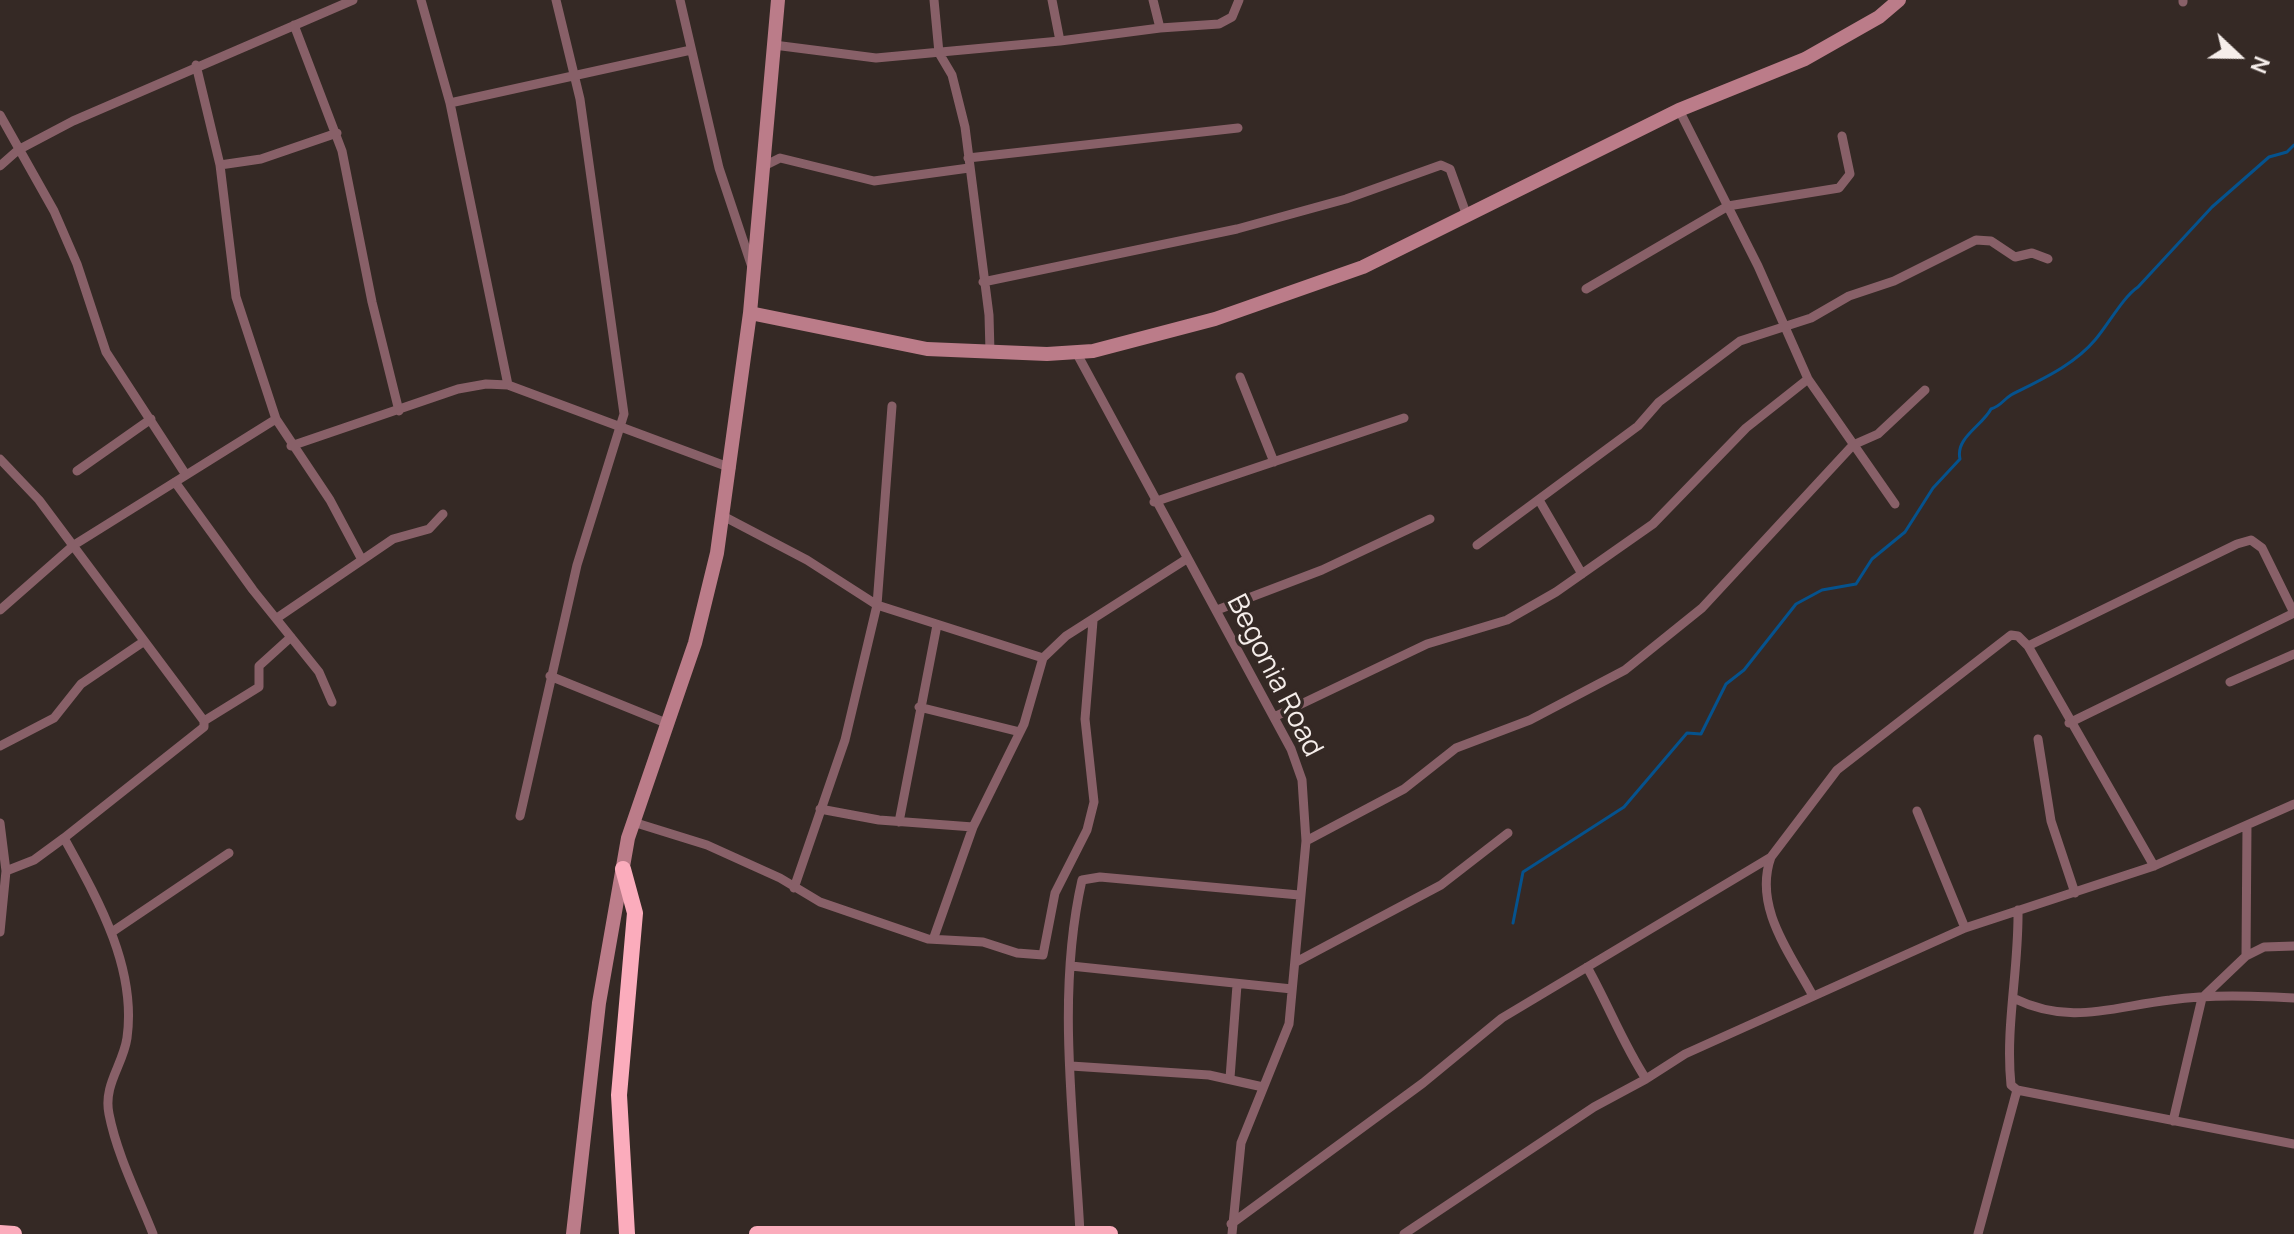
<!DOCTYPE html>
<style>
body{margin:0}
#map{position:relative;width:2294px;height:1234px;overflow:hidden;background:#352925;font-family:Manrope,sans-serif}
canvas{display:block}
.north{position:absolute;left:2198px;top:16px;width:80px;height:80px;-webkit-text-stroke:6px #352925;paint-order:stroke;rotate:112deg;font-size:22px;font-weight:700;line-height:32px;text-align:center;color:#f5edea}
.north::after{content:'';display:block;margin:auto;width:28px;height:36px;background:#f5edea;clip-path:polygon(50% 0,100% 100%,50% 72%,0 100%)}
</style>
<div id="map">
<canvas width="2294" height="1234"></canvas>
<div class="north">N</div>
</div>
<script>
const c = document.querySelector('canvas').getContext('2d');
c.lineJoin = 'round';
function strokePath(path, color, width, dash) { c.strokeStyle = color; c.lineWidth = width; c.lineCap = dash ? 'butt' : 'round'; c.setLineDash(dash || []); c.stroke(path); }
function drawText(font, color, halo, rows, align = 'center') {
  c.font = font + ' Manrope,sans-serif'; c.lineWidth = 7; c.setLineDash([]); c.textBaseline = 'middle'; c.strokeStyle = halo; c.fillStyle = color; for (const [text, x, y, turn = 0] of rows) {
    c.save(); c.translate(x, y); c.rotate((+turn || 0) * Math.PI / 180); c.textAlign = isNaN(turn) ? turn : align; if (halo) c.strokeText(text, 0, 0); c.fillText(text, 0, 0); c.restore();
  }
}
strokePath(new Path2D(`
 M1513,923L1523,872L1624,807L1687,733L1701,734L1726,684L1744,670L1796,604L1822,590L1856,584L1872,559L1905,532L1933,488L1960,459C1955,438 1982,426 1991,409C2001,406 2003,400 2011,395C2040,380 2073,366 2095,340C2108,325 2123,297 2138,287L2212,207L2269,157L2287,152L2294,145`), '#05528d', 3);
strokePath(new Path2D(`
 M421,0L450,103L508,385
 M680,0L719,168L752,267
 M934,0L939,53L952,75L965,127L989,315L990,352
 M1052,0L1060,41
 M1153,0L1160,28
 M2183,2V0
 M294,25L342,151L372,302L399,411
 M774,45L876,58L1060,41L1160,28L1219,24L1232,17L1239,0
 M196,65L220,165L236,297L276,419L330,500L362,560
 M450,103L691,50
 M1679,110L1758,266L1808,379L1895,504
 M0,115L54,211L77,264L106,352L186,475
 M968,158L1238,128
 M220,165L261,159L337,133
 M0,166L18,150L73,121L353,0
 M764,166L780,158L874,181L969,168
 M983,282L1237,229L1346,199L1441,165L1450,169L1467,216
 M1586,289L1728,206L1839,188L1850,174L1842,136
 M1076,352L1291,749L1302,780L1306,841L1289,1024L1241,1143L1232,1234
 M1240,377L1274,462
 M291,446L458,389L486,384L508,385L731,468
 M0,459L39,500L204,721V727L64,838L34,860L6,871
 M77,471L151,419
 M175,482L253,590L319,672L332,702
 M1539,500L1582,574
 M1154,502L1404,418
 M723,516L807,560L877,605L892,406
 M1477,545L1638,426L1659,402L1740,341L1811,318L1849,296L1894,281L1976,240L1991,241L2015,257L2032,253L2048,259
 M0,610L74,545L276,419
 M1217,610L1322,570L1430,519
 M277,618L393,539L429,529L443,514
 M2028,646L2237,544L2251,540L2262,548L2294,613L2069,723
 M550,676L666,723
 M2230,682L2294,654
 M919,707L1020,732
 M1274,717L1427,644L1507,620L1556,592L1653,524L1746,428L1808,379
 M204,721L259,687V666L291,637
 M2038,739L2051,821L2075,893
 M0,746L54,718L81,684L143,642
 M820,809L879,820L973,827
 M1917,811L1965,928
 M520,816L577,565L624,414L580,99L556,0
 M633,822L707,845L780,878L820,902L928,939L983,942L1017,953L1043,955L1055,893L1087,830L1094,802L1085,719L1093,621
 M899,822L937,625
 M0,823L6,871L0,932
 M64,838C97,898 137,967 127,1038C123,1065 103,1085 109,1114C117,1155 138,1196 153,1234
 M1306,841L1404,789L1456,748L1530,720L1625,670L1702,608L1853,445L1878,434L1925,390
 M794,888L845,740L877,605L1043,658
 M2018,910C2019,969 2005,1027 2011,1085L2017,1090L2294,1144
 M112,932L229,853
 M934,937L973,827L1024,724L1043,658L1066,636L1185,560
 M2246,956L2247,825
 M1296,962L1441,885L1508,833
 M1071,966L1292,989
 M1587,967C1608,1004 1623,1044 1646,1079
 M1813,996C1790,953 1753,907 1771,857L1837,770L2011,635L2018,636L2028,646L2154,866
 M2013,998C2071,1026 2111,1007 2170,1000C2212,994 2253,996 2294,998
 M1071,1066L1209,1075L1263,1087
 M1230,1078L1237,985
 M2173,1121L2202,998L2246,956L2264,947L2294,946
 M1231,1224L1423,1083L1502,1018L1771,857
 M1080,1233C1074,1117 1056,994 1082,880L1100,877L1299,895
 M1404,1234L1594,1107L1646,1079L1685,1054L1965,928L2154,866L2294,804
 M1978,1234L2017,1090`), '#886068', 9);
strokePath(new Path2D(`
 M750,313L927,349L1047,354L1093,351L1215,319L1363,267L1679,110L1805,59L1879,17L1899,0
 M573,1234L599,1003L628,838L695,643L717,553L750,313L778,0`), '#bb7c89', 14);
strokePath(new Path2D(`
 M623,869L635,913L619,1095L627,1234
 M0,1233L14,1234
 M757,1234H1110`), '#fbacbc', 16);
drawText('28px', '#f5edea', '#352925', [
 ["Begonia Road",1274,676,63]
]);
</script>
